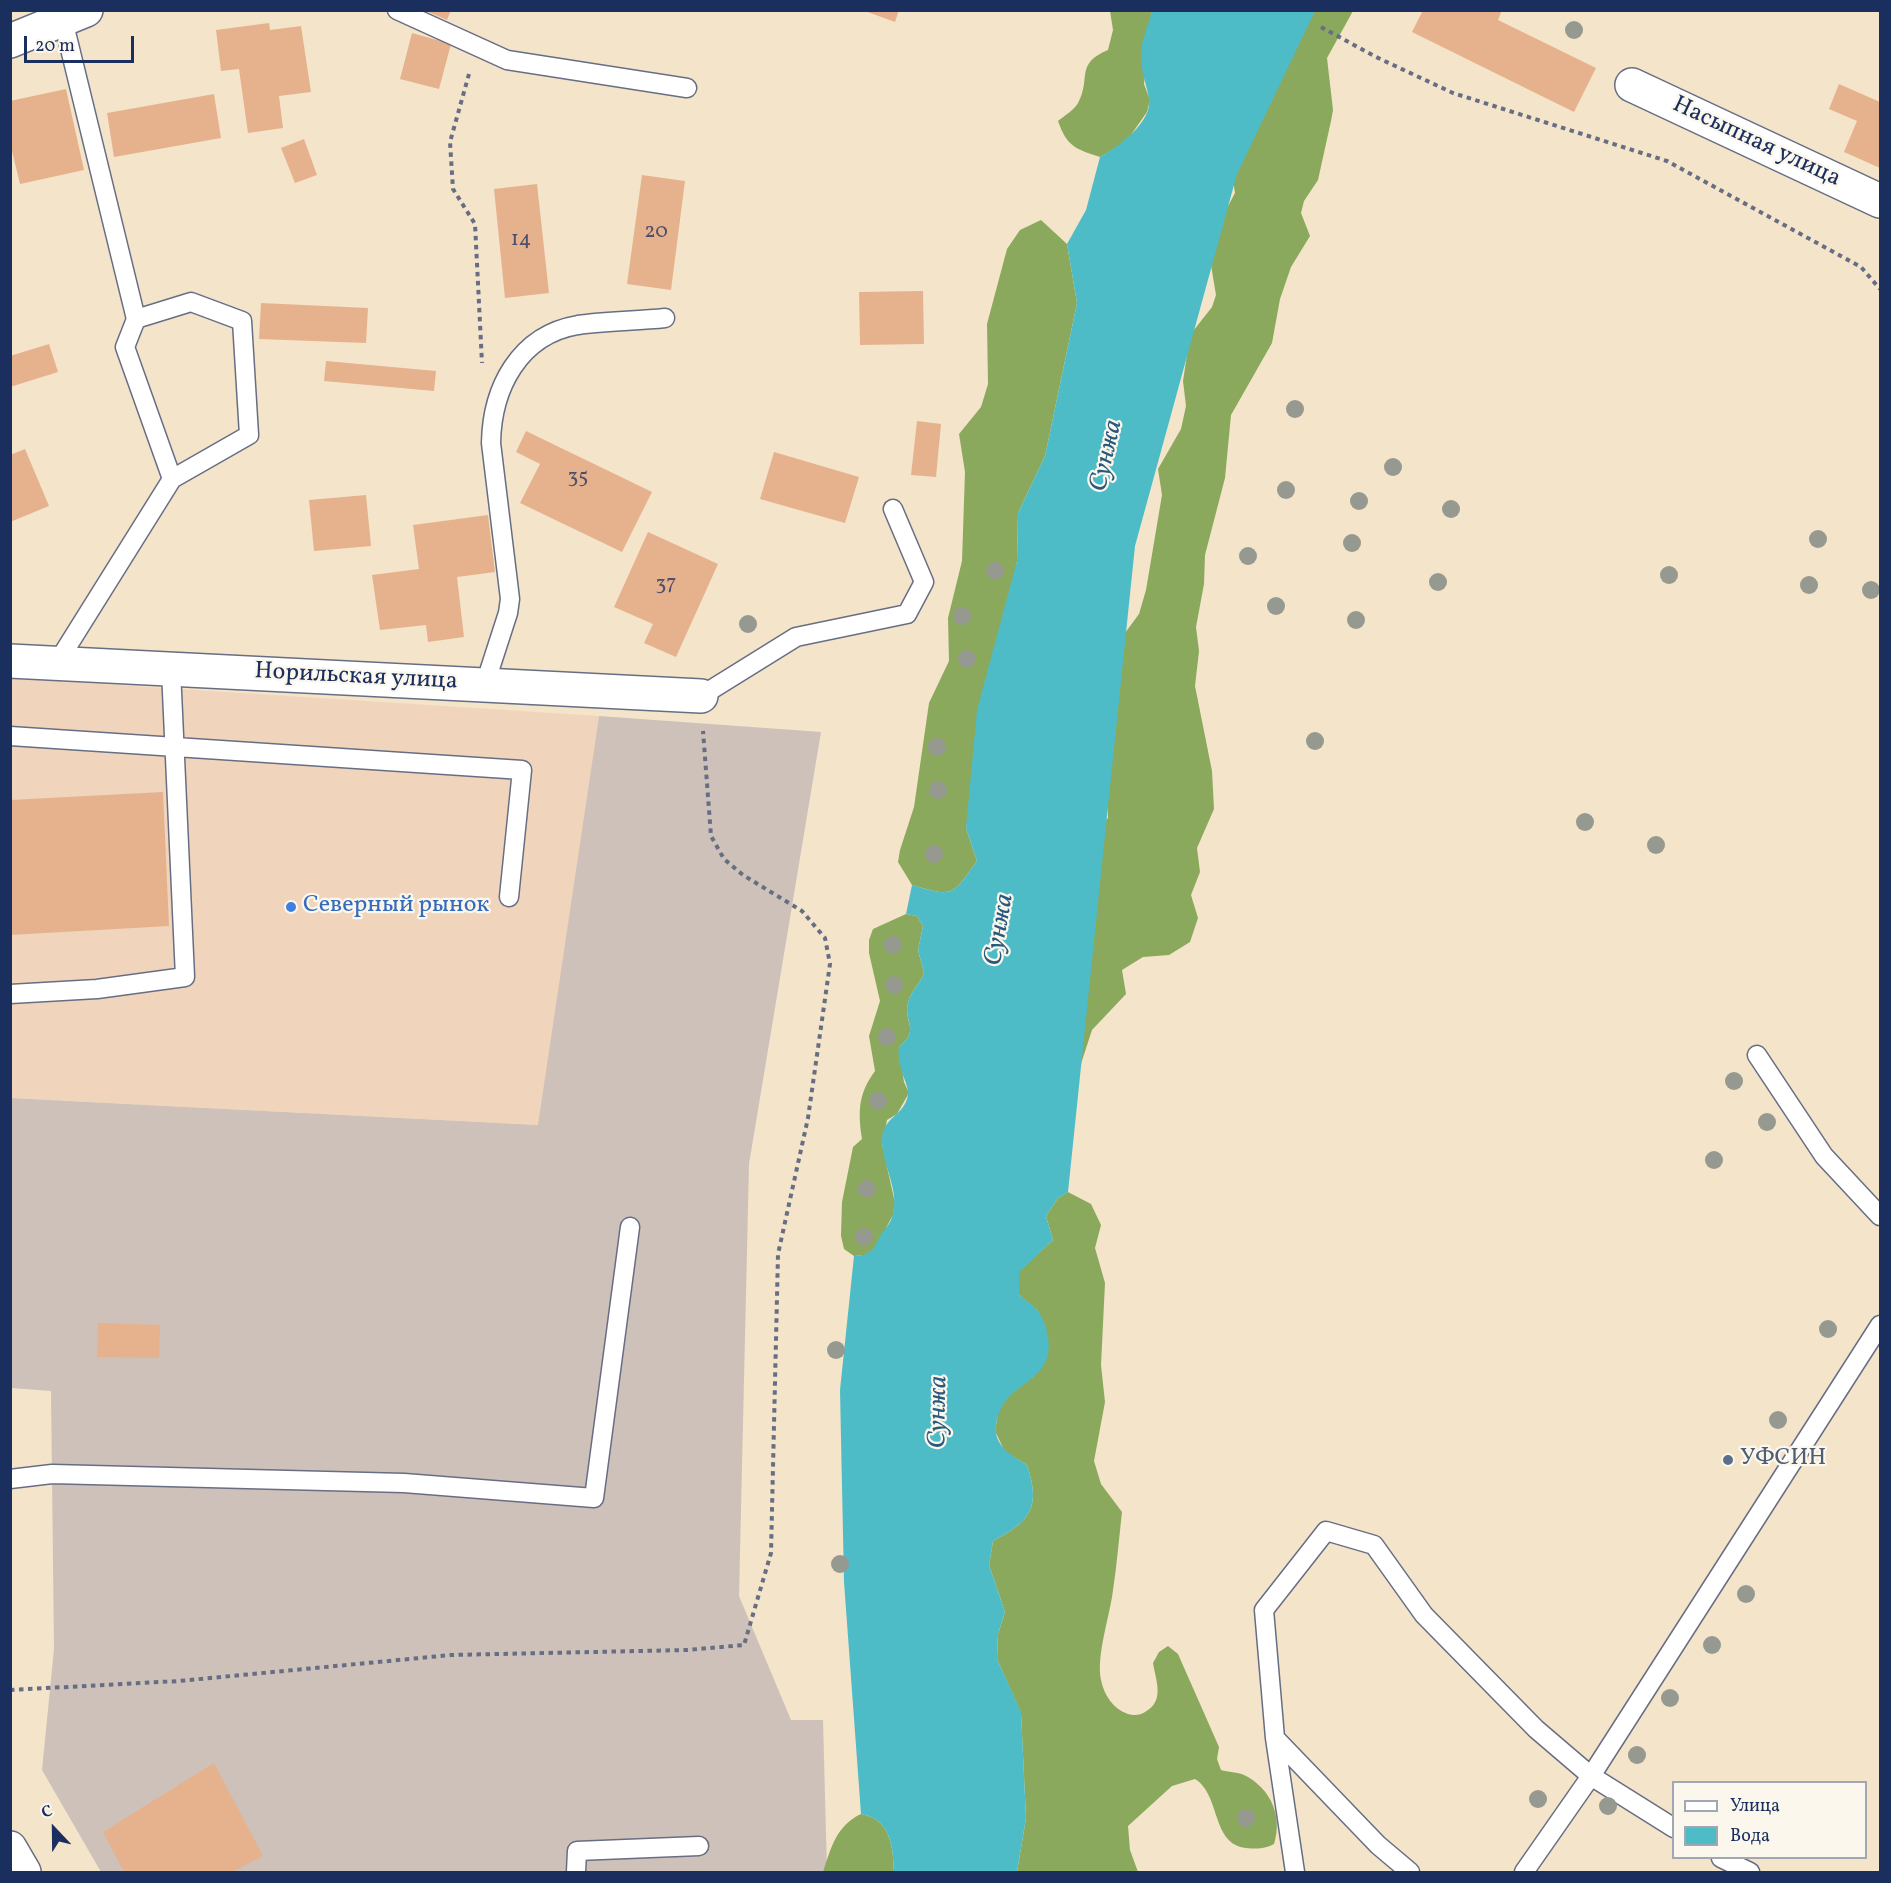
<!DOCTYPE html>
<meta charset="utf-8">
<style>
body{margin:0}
#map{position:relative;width:1891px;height:1883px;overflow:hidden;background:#f4e4ca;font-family:Vollkorn,serif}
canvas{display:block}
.frame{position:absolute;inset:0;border:12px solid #1b2f5e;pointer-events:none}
.legend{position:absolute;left:1672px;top:1781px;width:195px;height:78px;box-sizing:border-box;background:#fbf7ec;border:2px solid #a1a7b3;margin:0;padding:8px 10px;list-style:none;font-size:18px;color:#1b2f5e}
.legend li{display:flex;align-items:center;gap:12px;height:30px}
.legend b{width:30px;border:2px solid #a1a7b3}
.north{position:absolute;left:24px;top:1799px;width:60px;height:60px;-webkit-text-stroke:4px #fbf7ec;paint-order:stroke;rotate:338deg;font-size:16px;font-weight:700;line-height:24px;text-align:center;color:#1b2f5e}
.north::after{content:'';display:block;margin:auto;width:21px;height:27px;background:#1b2f5e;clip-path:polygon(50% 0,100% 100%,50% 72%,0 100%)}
.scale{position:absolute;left:24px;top:36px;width:110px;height:27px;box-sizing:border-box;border:3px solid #1b2f5e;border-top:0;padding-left:8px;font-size:18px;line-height:21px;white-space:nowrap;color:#1b2f5e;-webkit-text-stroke:4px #fbf7ec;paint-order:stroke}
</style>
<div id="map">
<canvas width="1891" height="1883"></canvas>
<div class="frame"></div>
<ul class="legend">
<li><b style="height:8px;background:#fff"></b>Улица</li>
<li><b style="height:16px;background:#4ebcc7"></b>Вода</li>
</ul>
<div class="north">С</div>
<div class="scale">20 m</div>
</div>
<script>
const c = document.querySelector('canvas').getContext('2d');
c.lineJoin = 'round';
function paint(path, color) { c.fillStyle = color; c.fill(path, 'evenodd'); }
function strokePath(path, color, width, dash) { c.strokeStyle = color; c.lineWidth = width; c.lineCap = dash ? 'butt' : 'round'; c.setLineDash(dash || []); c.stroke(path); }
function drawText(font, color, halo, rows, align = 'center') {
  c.font = font + ' Vollkorn,serif'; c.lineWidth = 4.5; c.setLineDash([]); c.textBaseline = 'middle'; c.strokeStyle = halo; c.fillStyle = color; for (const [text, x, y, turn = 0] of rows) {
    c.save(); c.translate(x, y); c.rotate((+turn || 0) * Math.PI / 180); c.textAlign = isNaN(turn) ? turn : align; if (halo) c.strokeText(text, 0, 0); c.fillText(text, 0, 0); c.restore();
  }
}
paint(new Path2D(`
 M10,678L599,716L539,1125L11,1098Z`), '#f0d5bc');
paint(new Path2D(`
 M599,716L821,732L749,1164L739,1596L791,1720H823L827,1872H101L42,1770L54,1649L51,1391L11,1388L10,1098L538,1125Z`), '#cec1b9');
paint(new Path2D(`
 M1300,10L1353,11L1327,58L1333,110L1331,121L1318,180L1304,201L1301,213L1310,236L1291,267L1280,299L1272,343L1231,415L1225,478L1205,555L1204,584L1196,627L1199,651L1195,686L1212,771L1214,809L1197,848L1200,872L1191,895L1198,918L1190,942L1169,955L1143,957L1122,970L1126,994L1092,1030L1077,1076L1092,835L1108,818L1107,793L1125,633L1139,614L1146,590L1162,495L1158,469L1181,429L1186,406L1183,381L1190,335L1212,307L1216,295L1210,259L1218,225L1235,193L1230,161Z
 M1110,11H1152L1144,84L1150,100L1147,112L1126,142L1100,157C1076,149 1067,147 1058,121C1064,116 1076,109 1079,101C1091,77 1075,64 1108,50L1113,30Z
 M1041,220L1067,244L1077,303L1045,456L1018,513L1017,561L966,828L977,861C952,895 955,898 912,885L898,862L900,850L914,807L929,703L949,661L948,618L962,561L965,472L959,434L981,407L988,384L987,324L1007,249L1020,230Z
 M906,914L917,916L923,926L918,950L924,973C920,984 910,992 908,1003C903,1023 921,1029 899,1047L904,1082L909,1093L897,1114L887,1120L882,1144L895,1203L893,1215L876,1247L867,1255L854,1256L844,1249L841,1236L842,1202L853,1147L862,1139C858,1112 858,1094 875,1071L869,1036L880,1001L869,953V940L873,929Z
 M1068,1192L1091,1204L1101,1225L1095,1248L1105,1283L1101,1365L1105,1402L1094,1461L1101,1484L1122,1512C1119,1538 1117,1564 1113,1590C1110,1616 1096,1655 1101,1680C1104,1695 1113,1709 1128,1714C1134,1716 1141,1715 1145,1712C1165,1701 1156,1681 1153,1663L1159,1652L1168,1646L1178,1654L1219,1747L1217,1759L1221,1770C1228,1772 1238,1772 1244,1775C1271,1788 1283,1817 1274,1844C1264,1849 1258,1849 1246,1848C1211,1844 1221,1795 1195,1779L1172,1786L1128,1826L1130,1850L1138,1872H1017L1026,1818L1021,1713L997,1659L998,1634L1005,1612L989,1565L993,1541C1031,1521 1041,1507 1027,1465L1005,1452L995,1431L999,1408L1013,1391L1033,1377L1038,1311L1019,1295V1271L1053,1240L1046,1216L1058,1198Z
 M861,1814C891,1819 893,1847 894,1872H823C831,1848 836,1826 861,1814Z`), '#8aa95c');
paint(new Path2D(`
 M1152,11H1315L1237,174L1135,546L1068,1192L1058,1198L1046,1216L1053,1240L1019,1272V1295C1025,1300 1032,1304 1037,1310C1046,1320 1052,1345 1047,1358C1037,1387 1002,1385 996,1425C993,1445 1012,1456 1027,1465C1041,1507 1031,1521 993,1541L989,1565L1005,1612L998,1634L997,1659L1021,1712L1026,1818L1017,1872H894C893,1847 891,1819 861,1814L844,1582L840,1390L854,1256C871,1255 873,1250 880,1236C884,1229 890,1225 892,1217C901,1192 882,1165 882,1141C882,1116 904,1117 908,1095C910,1086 896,1067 899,1047C921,1029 903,1022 908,1003C910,992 920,984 924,973L918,950L923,926L917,916L906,914L912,885C955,898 952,895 977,861L966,828L977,710L1017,561L1018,513L1045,456L1077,303L1067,244L1086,210L1100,157C1118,147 1153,122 1149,98C1146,83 1140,68 1141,52C1142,38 1149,24 1152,11Z`), '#4ebcc7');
paint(new Path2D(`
 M424,10H451L447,20Z
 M862,10H899L895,22Z
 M1423,10H1502L1498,20L1596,68L1574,112L1412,32Z
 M269,23L270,30L301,26L311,92L279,96L283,128L248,133L239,69L221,71L216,30Z
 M412,33L451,44L439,89L400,79Z
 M1839,84L1880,102V168L1844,152L1857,121L1829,109Z
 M66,89L84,170L20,184L10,143V101Z
 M214,94L221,138L114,157L107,113Z
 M304,139L317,175L295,183L281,148Z
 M642,175L685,181L671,290L627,284Z
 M537,184L549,293L505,298L494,189Z
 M923,291L924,344L860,345L859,292Z
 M261,303L368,308L366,343L259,339Z
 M49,344L58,372L10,387V356Z
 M326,361L436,371L434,391L324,381Z
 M917,421L941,424L936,477L911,475Z
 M526,431L652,492L622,552L520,503L540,464L516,452Z
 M25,449L49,506L10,522V455Z
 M774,452L859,477L845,523L760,499Z
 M366,495L371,546L314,551L309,500Z
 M488,515L495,572L457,577L464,637L428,642L426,625L380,630L372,575L419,569L413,525Z
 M648,532L718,564L676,657L644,643L653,624L614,607Z
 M163,792L169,926L10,935V800Z
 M98,1323L160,1325L159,1358L97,1357Z
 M214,1763L263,1856L232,1872H124L103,1832Z`), '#e6b28d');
const service = new Path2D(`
 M397,10L507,60L687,88
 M136,319L125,347L172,479
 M57,663L172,479L249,435L242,321L191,302L136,319L63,20
 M485,684L508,613L510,599L491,443C492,388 519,335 578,325C607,321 637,321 665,318
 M701,696L796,637L907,614L924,582L893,509
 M10,736L522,770L509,897
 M10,994L97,989L185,977L171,670
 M1757,1055L1824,1156L1880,1216
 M10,1479L52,1474L404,1483L594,1498L630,1227
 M1275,1738L1378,1845L1410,1872
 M1721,1858L1750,1872
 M576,1872L577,1851L699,1846
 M1295,1872L1275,1738L1264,1610L1326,1531L1374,1545L1424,1615L1536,1729L1591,1776L1674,1828
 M1524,1872L1591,1776L1880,1325`);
const minor = new Path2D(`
 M1632,85L1880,201
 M10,661L701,696
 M10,1848L24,1872`);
const primary = new Path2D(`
 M10,41L86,10`);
strokePath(service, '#676e84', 21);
strokePath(minor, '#676e84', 36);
strokePath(primary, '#676e84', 36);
strokePath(new Path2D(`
 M1321,27L1376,57L1453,93L1667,161L1861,267L1880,289
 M469,74L450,142L453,189L475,224L482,363
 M10,1690L179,1681L451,1655L687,1650L744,1645L771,1553L778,1254L808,1118L830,964L825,938L802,911L743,875L724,859L711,836L703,731`), '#676e84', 4, [4.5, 4.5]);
strokePath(service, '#fff', 18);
strokePath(minor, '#fff', 33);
strokePath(primary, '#fff', 33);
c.fillStyle = '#959990';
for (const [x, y] of [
 [1574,30],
 [1295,409],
 [1393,467],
 [1286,490],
 [1359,501],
 [1451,509],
 [1818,539],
 [1352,543],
 [1248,556],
 [995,571],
 [1669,575],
 [1438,582],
 [1809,585],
 [1871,590],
 [1276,606],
 [962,616],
 [1356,620],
 [748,624],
 [967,659],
 [1315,741],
 [937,747],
 [938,790],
 [1585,822],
 [1656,845],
 [934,854],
 [893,945],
 [894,985],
 [887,1037],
 [1734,1081],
 [878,1101],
 [1767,1122],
 [1714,1160],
 [867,1189],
 [864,1237],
 [1828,1329],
 [836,1350],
 [1778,1420],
 [840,1564],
 [1746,1594],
 [1712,1645],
 [1670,1698],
 [1637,1755],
 [1538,1799],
 [1608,1806],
 [1246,1818]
]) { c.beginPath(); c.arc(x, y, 9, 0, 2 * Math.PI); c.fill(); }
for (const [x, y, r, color] of [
 [291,907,6,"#3f7fe0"],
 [1728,1460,6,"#5c6f8a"]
]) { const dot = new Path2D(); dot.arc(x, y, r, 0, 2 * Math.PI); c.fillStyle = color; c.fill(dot); strokePath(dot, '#fbf7ec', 2); }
drawText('21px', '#4e506a', null, [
 ["20",656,233],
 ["14",521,241],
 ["35",578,478],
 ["37",666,585]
]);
drawText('24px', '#1b2f5e', '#fbf7ec', [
 ["Насыпная улица",1756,143,25],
 ["Норильская улица",356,678,3]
]);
drawText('24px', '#366cbe', '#fbf7ec', [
 ["Северный рынок",303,907]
], 'left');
drawText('24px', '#4e5e75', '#fbf7ec', [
 ["УФСИН",1740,1460]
], 'left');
drawText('italic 26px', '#2a597e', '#fbf7ec', [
 ["Сунжа",1108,456,-77],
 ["Сунжа",1001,930,-80],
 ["Сунжа",940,1412,-89]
]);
</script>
